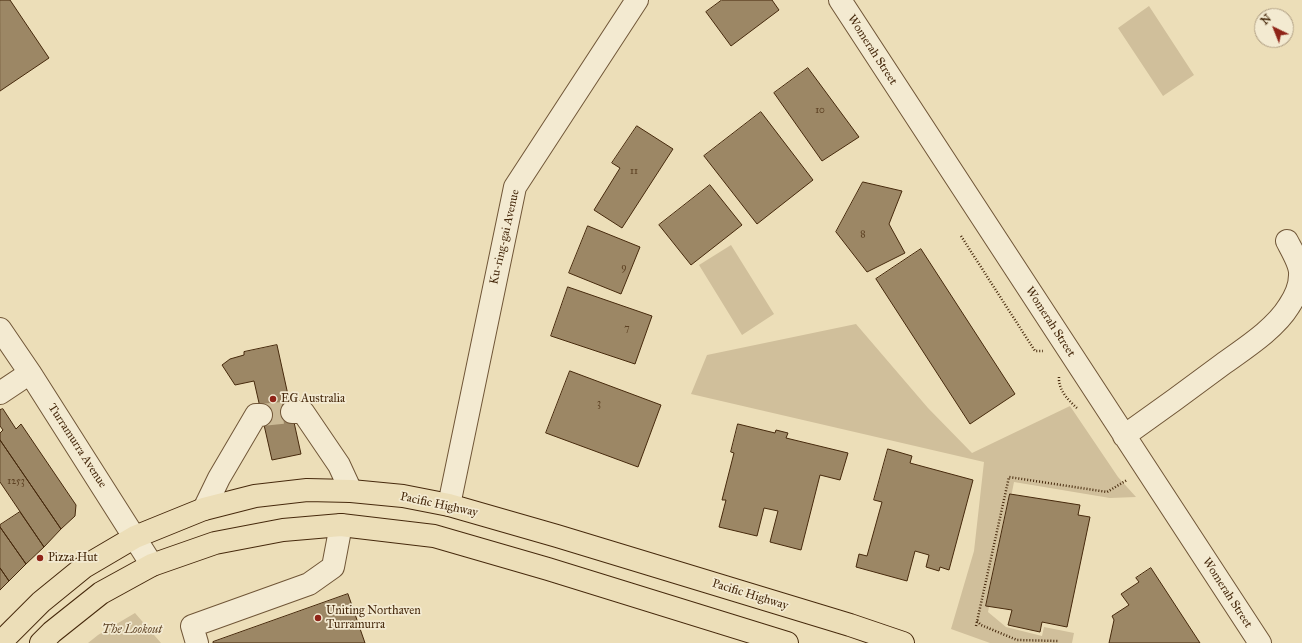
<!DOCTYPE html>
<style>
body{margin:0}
#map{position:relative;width:1302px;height:643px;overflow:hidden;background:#ecdeb8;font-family:"IM FELL Great Primer",serif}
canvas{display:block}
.north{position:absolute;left:1254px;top:8px;width:40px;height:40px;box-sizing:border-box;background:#f3ead1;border:1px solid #ae9d82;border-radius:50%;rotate:317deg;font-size:11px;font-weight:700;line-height:16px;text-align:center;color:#46290c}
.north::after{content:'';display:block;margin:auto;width:14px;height:18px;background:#8f2418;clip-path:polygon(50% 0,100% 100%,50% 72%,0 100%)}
</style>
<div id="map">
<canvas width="1302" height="643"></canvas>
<div class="north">N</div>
</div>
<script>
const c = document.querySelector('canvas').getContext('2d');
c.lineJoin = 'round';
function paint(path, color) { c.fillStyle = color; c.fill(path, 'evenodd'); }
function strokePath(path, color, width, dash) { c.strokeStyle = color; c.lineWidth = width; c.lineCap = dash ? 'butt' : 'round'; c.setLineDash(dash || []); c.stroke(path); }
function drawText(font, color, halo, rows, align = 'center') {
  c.font = font + ' "IM FELL Great Primer",serif'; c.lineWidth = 3.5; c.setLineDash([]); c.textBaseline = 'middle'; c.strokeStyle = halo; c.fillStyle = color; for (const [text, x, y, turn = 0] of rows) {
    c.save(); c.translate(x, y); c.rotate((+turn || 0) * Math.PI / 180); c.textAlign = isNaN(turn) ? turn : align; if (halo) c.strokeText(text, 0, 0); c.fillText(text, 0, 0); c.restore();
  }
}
paint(new Path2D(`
 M1149,6L1194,75L1163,96L1118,28Z
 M731,245L774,314L742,335L699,265Z
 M856,324L928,408L972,453L1070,406L1118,477L1136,497L1110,498L1014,482L988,612L1006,627L1042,636L1044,627L1074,633L1072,643H990L951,629L974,551L984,462L691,394L707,355Z
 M135,613L161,643H88L98,635Z`), '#d0bf9b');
const building = new Path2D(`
 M0,0H10L49,58L0,91Z
 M722,0H772L779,10L731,46L706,12Z
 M808,68L859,137L822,161L774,93Z
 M761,112L813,180L757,224L704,156Z
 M637,126L673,149L622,228L594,210L620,168L612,163Z
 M863,182L902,191L889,224L905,253L867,272L836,232Z
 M710,185L742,225L691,265L659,225Z
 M588,226L640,247L621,294L569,273Z
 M921,249L1015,394L970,424L876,279Z
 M568,287L652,316L635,364L551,336Z
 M277,345L301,454L272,460L254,381L235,385L222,365L230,359L244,355V352Z
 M570,371L661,405L638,467L546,433Z
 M3,409L16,429L21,424L76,505L75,516L61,529L0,440V433L3,430L0,426V410Z
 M738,424L775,433L776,430L788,433L786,438L848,453L840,480L820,475L801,550L770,542L778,511L764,508L757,536L719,527L726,500H722L734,453L731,452Z
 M0,440L61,529L44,547L0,482Z
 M888,449L912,456L910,463L973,480L949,570L940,567L939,571L926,567L929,555L915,551L907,581L856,567L859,554L867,556L882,502L874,500Z
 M1010,494L1080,505L1078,515L1090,517L1067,627L1042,622L1040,632L1008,625L1012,610L986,606Z
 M20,512L44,547L26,564L0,527V525Z
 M0,527L26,564L9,581L0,568Z
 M0,568L9,581L0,590Z
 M1151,568L1200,643H1109L1114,620L1112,616L1129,605L1121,594L1139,582L1136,578Z
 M348,594L365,643H213V642Z`);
paint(building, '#9c8765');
strokePath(building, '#46290c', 1);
strokePath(new Path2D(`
 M261,415L292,412`), '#cbba96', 22, [22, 11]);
const minor = new Path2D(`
 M840,0L1260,643
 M0,329L30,373L152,565
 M0,393L30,373
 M292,412H303L339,465L351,491
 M1124,436C1158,412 1191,388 1223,364C1245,348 1275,329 1289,306C1295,297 1300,286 1300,275C1301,265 1291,249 1287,241
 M449,505L515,187L637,0
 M204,509L219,478L256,415H261
 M197,643L192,626L309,584L333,567L341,525`);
const highway = new Path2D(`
 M0,643L41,602L84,567L135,537L204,509L255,496L307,490L351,491L403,496L449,505L557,536L850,625L903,643
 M41,643L52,632L101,593L152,565L215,543L283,530L341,525L434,536L548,569L787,643`);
strokePath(minor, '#705637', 24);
strokePath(highway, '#46290c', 24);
strokePath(new Path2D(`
 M961,236L1035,351H1043
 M1059,377C1058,390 1069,401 1078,409
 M977,621L981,625L1017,640L1058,641
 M976,626L1009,477L1107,492L1127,480`), '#46290c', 2.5, [1, 2]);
strokePath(minor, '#f3ead1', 22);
strokePath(highway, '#ecdeb8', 22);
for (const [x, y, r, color] of [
 [273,399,4,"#8f2418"],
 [40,558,4,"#8f2418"],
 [318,618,4,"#8f2418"]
]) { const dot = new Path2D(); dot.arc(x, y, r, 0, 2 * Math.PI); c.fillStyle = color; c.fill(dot); strokePath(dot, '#f3ead1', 1.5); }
drawText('10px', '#5c4022', null, [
 ["10",820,111],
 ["11",634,172],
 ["8",863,235],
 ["9",624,268],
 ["7",627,329],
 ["3",599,404],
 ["1253",16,482]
]);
drawText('12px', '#46290c', '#f3ead1', [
 ["Womerah Street",872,50,57],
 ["Ku-ring-gai Avenue",505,237,-77],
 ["Womerah Street",1050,322,57],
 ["Turramurra Avenue",77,446,57],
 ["Pacific Highway",439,505,12],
 ["Womerah Street",1227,593,57],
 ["Pacific Highway",750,595,17]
]);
drawText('12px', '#46290c', '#f3ead1', [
 ["EG Australia",281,399],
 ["Pizza Hut",48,558],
 ["Uniting Northaven",326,611],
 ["Turramurra",326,625]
], 'left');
drawText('italic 12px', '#624729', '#f3ead1', [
 ["The Lookout",132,630]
]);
</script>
